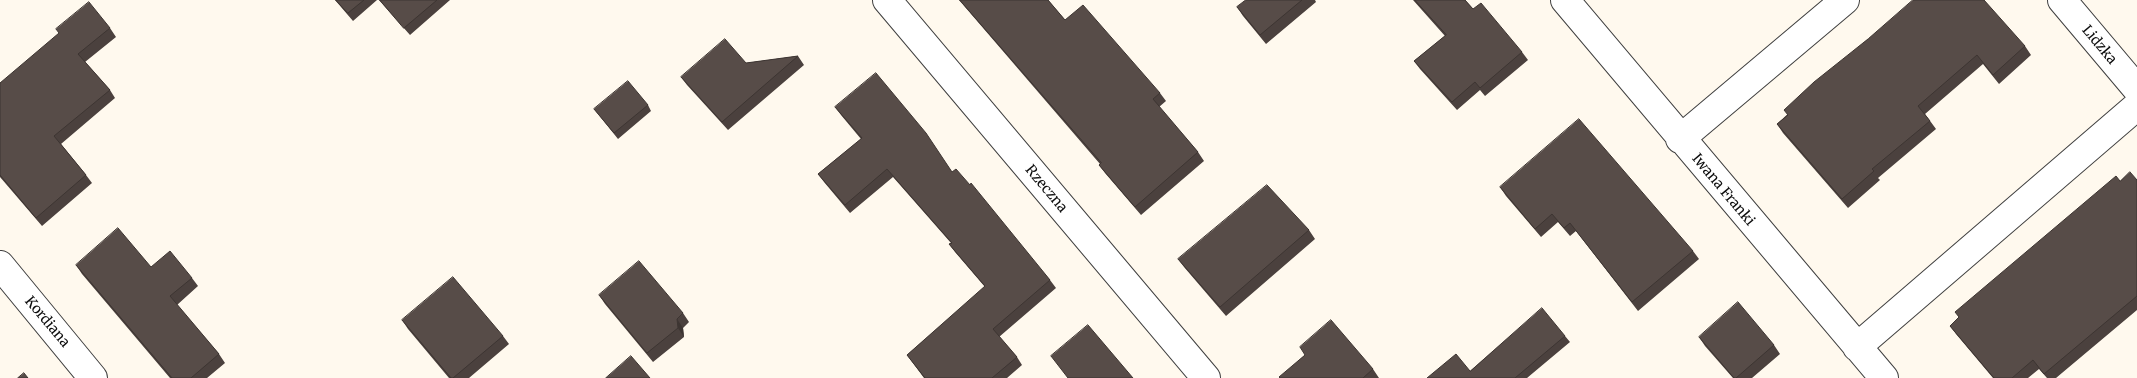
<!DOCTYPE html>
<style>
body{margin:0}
canvas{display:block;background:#fff9ee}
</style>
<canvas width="2137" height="378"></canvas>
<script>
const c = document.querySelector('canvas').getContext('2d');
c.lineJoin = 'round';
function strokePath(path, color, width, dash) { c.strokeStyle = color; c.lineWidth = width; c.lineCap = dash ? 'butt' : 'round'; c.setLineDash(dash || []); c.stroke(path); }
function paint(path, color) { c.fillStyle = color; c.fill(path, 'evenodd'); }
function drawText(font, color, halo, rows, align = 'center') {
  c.font = font + ' Merriweather,serif'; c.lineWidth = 5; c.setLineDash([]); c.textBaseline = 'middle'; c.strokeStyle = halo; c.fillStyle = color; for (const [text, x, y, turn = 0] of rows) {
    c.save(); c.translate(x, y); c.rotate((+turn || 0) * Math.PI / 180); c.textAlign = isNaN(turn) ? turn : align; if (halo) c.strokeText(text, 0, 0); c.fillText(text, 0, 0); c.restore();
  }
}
const minor = new Path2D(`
 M887,0L1206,378
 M1565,0L1884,378
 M2062,0L2137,89
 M1680,139L1845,0
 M0,265L93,378
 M1857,347L2137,106`);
strokePath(minor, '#404040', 30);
strokePath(minor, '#fff', 28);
paint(new Path2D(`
 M335,0H377L353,21Z
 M379,0H450L410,35Z
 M959,0H1048L1065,20L1160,93L1166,101L1159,107L1198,152L1204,161L1141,215L1105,173L1099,165L1100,164Z
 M1246,0H1315L1316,2L1266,44L1243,16L1237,7Z
 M1413,0H1465L1473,9L1522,52L1528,60L1485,96L1480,90L1457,110L1420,69L1414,61L1445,36Z
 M110,28L116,37L85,62L110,90L115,98L61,144L86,175L92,183L42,226L0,177V83Z
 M1868,39L2025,46L2031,55L1999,84L1983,64L1925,114L1936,129L1878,178L1880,180L1848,208L1783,133L1777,124Z
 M798,56L804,65L728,130L687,85L681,77L746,63Z
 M648,105L651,111L618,139L594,109Z
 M835,107L952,172L1050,280L1056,288L999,337L1017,357L1022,365L1007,378H924L907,355L985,287L955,252L949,244L951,243L893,177L850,213L824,182L818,174L861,139L841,115Z
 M2137,180V310L2056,378H2047L2039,369L2028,378H1993L1956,334L1950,326L2120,181Z
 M1500,187L1693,251L1699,259L1638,311L1576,231L1570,236L1558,222L1541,237L1506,196Z
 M1309,230L1315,239L1226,316L1184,267L1178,259Z
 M76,265L151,267L192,278L198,286L177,305L219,354L225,363L207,378H170L82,274Z
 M599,295L683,313L689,322L683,328L684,337L653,362L605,304Z
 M402,320L503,336L509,344L469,378H449L408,329Z
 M1565,336L1570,342L1527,378H1427L1470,371Z
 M1699,337L1774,345L1780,354L1752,378H1733L1705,346Z
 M1305,355L1373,369L1379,378H1280Z`), '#4b413e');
paint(new Path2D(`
 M677,319L683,328L684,337L678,328Z`), '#3d3532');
const building = new Path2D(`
 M336,0H364L348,13Z
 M380,0H437L404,28Z
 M960,0H1048L1065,20L1083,5L1160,93L1153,99L1198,152L1135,207L1099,165L1101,163Z
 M1246,0H1302L1260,35L1237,7Z
 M1415,0H1465L1473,9L1481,3L1522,52L1480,88L1475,82L1452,102L1414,61L1446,35Z
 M1913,0H1984L2025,46L1993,75L1977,55L1918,106L1930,121L1872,169L1874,171L1842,199L1777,124L1788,115L1784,110L1814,82L1868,39Z
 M89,2L110,28L78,54L110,90L54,136L86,175L36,218L0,175V83L59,33L56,29Z
 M725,39L746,63L798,56L722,122L681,77Z
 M876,73L926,133L952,172L956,169L970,185L971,183L1050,280L993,329L1017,357L992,378H925L907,355L985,286L949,244L952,243L887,169L845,205L818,174L862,138L835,107Z
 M628,81L648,105L614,133L594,109Z
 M1579,119L1693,251L1632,302L1570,223L1564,228L1552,214L1535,229L1500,187Z
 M2130,172L2137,180V296L2044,374L2033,360L2012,378H1994L1950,326L1959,317L1955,312L2116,176L2120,181Z
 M1267,185L1309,230L1220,307L1178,259Z
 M118,228L151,267L170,251L192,278L170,296L219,354L191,378H172L76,265Z
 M639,261L683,313L677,319L678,328L647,353L599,295Z
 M453,277L503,336L453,378H451L402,320Z
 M1738,302L1774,345L1736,378H1734L1699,337Z
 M1542,308L1565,336L1515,378H1427L1456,354L1470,371Z
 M1331,320L1373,369L1363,378H1280L1279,377L1305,355L1300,347Z
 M1088,325L1133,378H1068L1051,356Z
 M631,356L650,378H606Z
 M24,373L28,378H18Z`);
paint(building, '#574c48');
strokePath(building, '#3d3532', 1);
drawText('14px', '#0d0d0d', '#fff', [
 ["Lidzka",2099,45,50],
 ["Rzeczna",1046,189,50],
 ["Iwana Franki",1723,190,50],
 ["Kordiana",47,322,50]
]);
</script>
